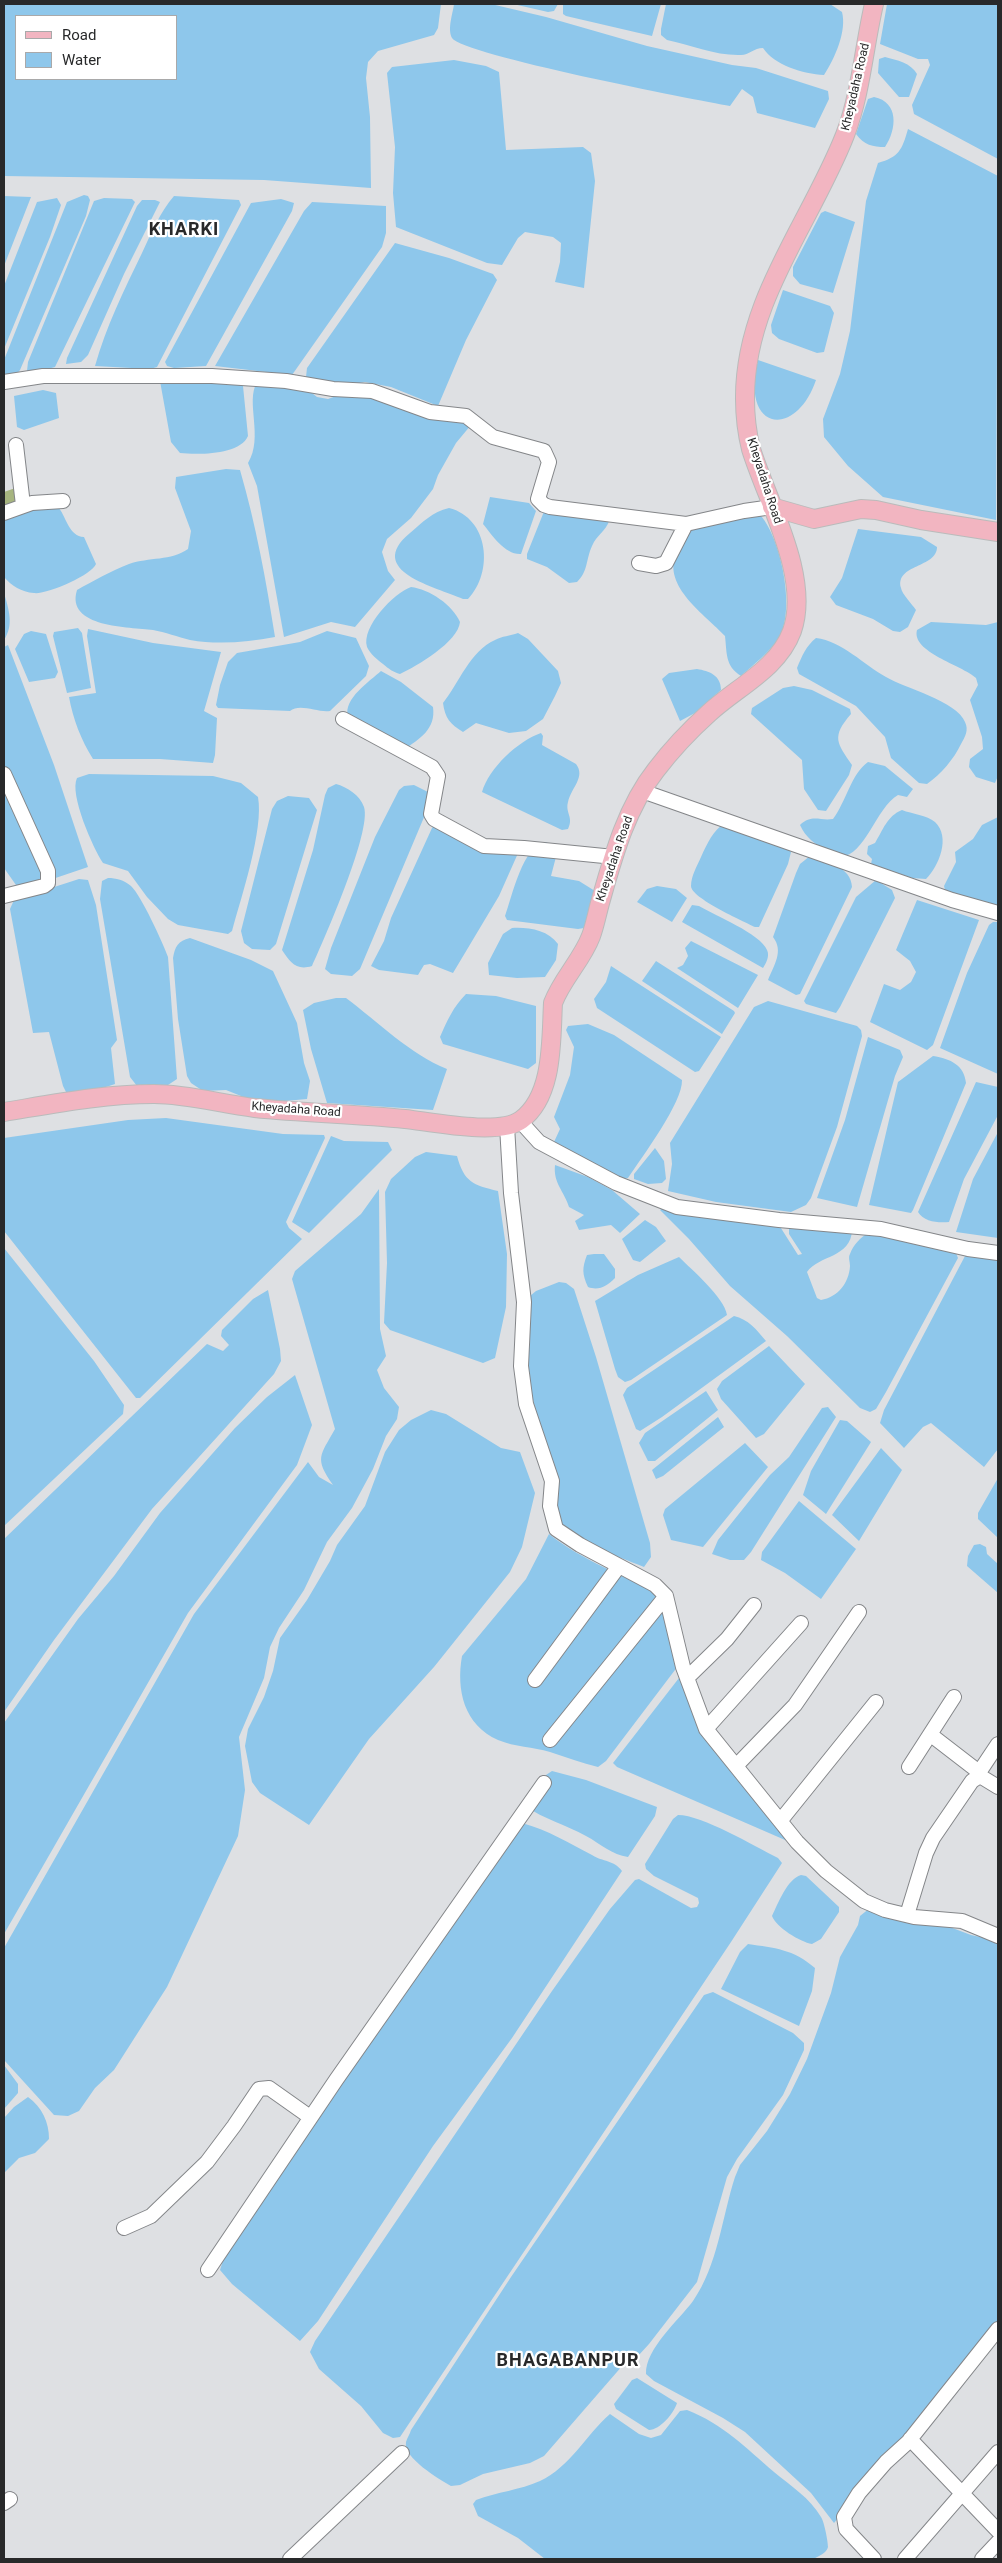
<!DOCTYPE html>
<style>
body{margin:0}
#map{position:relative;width:1002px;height:2563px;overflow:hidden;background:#dee0e3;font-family:Roboto,sans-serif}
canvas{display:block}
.frame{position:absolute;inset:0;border:5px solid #28292a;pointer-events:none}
.legend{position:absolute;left:15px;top:15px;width:162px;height:65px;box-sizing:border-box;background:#fff;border:1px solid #a9a9aa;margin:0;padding:6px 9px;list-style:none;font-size:15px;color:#28292a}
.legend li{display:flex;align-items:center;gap:10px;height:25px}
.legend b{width:25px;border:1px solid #a9a9aa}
</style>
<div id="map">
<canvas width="1002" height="2563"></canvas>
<div class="frame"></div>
<ul class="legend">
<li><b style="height:6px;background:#f2b5c1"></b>Road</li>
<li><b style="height:14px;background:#8ec7eb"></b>Water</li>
</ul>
</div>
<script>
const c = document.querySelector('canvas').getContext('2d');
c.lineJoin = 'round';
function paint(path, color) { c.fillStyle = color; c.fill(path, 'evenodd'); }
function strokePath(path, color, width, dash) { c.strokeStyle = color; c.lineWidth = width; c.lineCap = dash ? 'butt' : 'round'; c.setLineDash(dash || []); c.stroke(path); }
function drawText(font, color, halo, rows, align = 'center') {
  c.font = font + ' Roboto,sans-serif'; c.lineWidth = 4.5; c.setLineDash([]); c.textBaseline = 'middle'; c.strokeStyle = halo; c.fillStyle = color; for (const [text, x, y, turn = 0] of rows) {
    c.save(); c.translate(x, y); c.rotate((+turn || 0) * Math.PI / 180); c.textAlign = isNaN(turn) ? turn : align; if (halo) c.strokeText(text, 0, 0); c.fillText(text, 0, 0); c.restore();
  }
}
paint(new Path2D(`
 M21,486L23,505L4,512V492Z`), '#a6b47f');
paint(new Path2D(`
 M4,4H441L438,28L434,35L378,51L368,62L366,78L370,117L371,188L264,180L4,176ZM16,16H176V79H16Z
 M454,4H491L546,17L647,46L732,65L756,68L828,91L829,99L815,128L757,113L753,97L742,89L730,106C696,100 463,55 452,38C447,29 453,13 454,4Z
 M513,4H558L554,11L548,12Z
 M563,4H661L652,36L566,16L563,14Z
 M666,4H830L842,12C847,31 835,58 824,75C803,74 774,65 763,48C754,48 749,55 741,55C717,56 690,45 667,40L661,35V29Z
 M887,4H998V159L914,114L912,105L930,65L928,59H918L880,44Z
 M885,57C897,60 911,63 917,74L909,97H899L878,73L879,59Z
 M454,60L486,66L499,72L506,150L583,147L591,153L595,181L584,288L555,282L560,262L561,243L553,237L525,232L518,238L502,265L487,263L396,227L393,193L395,147L387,73L392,67Z
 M874,97C899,102 897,129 885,147C873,147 864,145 856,134L868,99Z
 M908,129L998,176L996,520L883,497L848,466L824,437L823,419L840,374L850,331L866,201L878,163C899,157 902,150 908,129Z
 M84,195L88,196L90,200L86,216L20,370L16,375L4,374V360L67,202Z
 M4,196L31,197L4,266Z
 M174,196L239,200L241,205L157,367L150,369L95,366C106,327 124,290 142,253C151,234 160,212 174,196Z
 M57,198L61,205L50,237L4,349V286L37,202Z
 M104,198L132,199L135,202L55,367L32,373L27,371L28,362L94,201Z
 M281,199L294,203L292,211L206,366L174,368L167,366L165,362L251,203Z
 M142,200H155L160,202L124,274L88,355L81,362L66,364L67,358L137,206Z
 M312,202L386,206V233L382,247L292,375L215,366L304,211Z
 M825,211L855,222L833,293L800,284L793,276V267L821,213Z
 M395,243L449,258L493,274L497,280L466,340L438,406L391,387L365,382L348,385L319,382L306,377L307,368Z
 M783,290L830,306L834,313L824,352L817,353L779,339L772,333L771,325Z
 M758,360L816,380C796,439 740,432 758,360Z
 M160,381L236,383L243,386L248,436C240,455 198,455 180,453L171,442Z
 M257,382L303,386L317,397L328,399L345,393L373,394L466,419L471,425L456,443L438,475L433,489L411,518L387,539L382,552L388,571L395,580L355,627L331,622L284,637L257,486L248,463C264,437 245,402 257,382Z
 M43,390L56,393L59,418L24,430L17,427L14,396Z
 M226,469L240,470C256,525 266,580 275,637C248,642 218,645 190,640C178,637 165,632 153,630C130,627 65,628 77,590C93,581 111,571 129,564C149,557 171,561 188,549L191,531L175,488L176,477Z
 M490,497L529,503L536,511L521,554C505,555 492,535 483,524Z
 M38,507L59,508C67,519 69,536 84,537L96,564C92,575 46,595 34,593C21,592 12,586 4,577V519Z
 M449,508C489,518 494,572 468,599H463C436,587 364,571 410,533C423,522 432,512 449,508Z
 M545,509L610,519C605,533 597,534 592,546C586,559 588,572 577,582L569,583L547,567L527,559V554Z
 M756,515L761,516C781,539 796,610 779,638C770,652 753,665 741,676C725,666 727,653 725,636C706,615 662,587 676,553C679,544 688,535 693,527Z
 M858,529L921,537L937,547C937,568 895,564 901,588C902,594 912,604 916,610L908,627L900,632L893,631L873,619L836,605L830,597L842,578Z
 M411,587C429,589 453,605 460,622C458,642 417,666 400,674C393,672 389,669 383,664C378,660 370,654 367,647C361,627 394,593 411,587Z
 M4,593C9,610 14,625 4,640Z
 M931,622L986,625L998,622V776L995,783L976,777L969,767L970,759L983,749L982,737L970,700L978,685L976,678C962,665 911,652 917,630Z
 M78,628L82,633L91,688L67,693L53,636L54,632Z
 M88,629L153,643L221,652L204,711L217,718L215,755L213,763L160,759H93C81,740 73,719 69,697L96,693L87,636Z
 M31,631L46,634L58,672L55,678L29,682L15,649L24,634Z
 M327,631L356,638L369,666L366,676L330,711C318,713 300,703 290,711L218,708L216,705L220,685L228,662L237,653L300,642Z
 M518,633L528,639L558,671L561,683L555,696L543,719L526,731L509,733L476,723L463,732C450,724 445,718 443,703C459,683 470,651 495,640C502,636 510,636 518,633Z
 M816,638C842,641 864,665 886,677C904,688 957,701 965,722C969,730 965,737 961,744C954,759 941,774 927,784L919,783L891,758L885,737L856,706L799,674L797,668C802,656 806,646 816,638Z
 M8,645L54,765L88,867L26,888L16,885L4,868V647Z
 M697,669C709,671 721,675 721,690L695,713L680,721L662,679L669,673Z
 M381,671L401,682L433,707C436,729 420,739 403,750L348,716C343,699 370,681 381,671Z
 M794,686L812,690L850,709L851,714C831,737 837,743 852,765L849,775L826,811L818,810L804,789L802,760L751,714L752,708L783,688Z
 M541,733L543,736L542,745L576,764C586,777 571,788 568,802C565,813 574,817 568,829L562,830L482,792C489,768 518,741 541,733Z
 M868,762L885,766L913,789L907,797L898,795C872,810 861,875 827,851C814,843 806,838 800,825C812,814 819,821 833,819C846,802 851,774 868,762Z
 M89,774L213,776L241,783L258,797C264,829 241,898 232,931L228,934L178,925L168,919L147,897L128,871L103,863C93,848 69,794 77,778Z
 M336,784C347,787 360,795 364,807C372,831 324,940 312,966C296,971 290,962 282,950L313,850L325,795L328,788Z
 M414,785L430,793V803L360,969L352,976L331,974L325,969L331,948L375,837L399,790L404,786Z
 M288,796L309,798L317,810L276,944L270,950L252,949L244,943L241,931L272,809L277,801Z
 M902,810C912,814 927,815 935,822C951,837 939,866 926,879L912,878L871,864L872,859L867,854L868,846L875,843C883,830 887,816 902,810Z
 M998,817V909L945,890L944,886L956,862L955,852L973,839L982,825Z
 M438,821L469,844L519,851L499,896L453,973L430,964L424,965L418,975L379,970L371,966L384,941L391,918L432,828Z
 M725,823L785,845L791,852L788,864L759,927H755C743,921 691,898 691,886C691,876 697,866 701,857C707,844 713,830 725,823Z
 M546,842L554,847L557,853L551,876L579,881L595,891L584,928L578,929L507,920L505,916C512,897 523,844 546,842Z
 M810,856C827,863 851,866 852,887L800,994L796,995L768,980C774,965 784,951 773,937L796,873L800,864Z
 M108,878C116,878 124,880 131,886C141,895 163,943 168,957L177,1079L168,1085L137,1086L130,1077L100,899L102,881Z
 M79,879L88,880L96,905L117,1040L111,1048L115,1084L100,1089L67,1094L63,1086L49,1032L33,1033L10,909L14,900Z
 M876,880L892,890L895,898L840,1007L836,1013L806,1004L804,1001L856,897Z
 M657,886L676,889L687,898L672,922L637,902L647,889Z
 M917,900L979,920L933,1045L927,1050L870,1022L884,984L900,990L911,982L916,972L910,961L896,950Z
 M692,905L699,906C714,915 761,934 767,950C770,956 766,963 763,968L682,922Z
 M993,922H998V1074L940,1048L967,973L989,925Z
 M512,928C528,927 548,930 558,944L556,960L545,977L517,978L489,975L488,963L503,934Z
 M190,938L251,960L273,971L297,1023L304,1063L310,1081L307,1099L285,1101L251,1100L226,1090L203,1091L191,1083L187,1076L178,1019L173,958C175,946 178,941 190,938Z
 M691,941L758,975L738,1008L677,968L683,965L688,956L685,948Z
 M656,961L734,1011L735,1013L722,1034L642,981Z
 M611,966L721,1037L699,1071L695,1072L597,1008L594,999L606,982Z
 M466,994L496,996L536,1006V1063L528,1069L443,1044L440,1037C447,1021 453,1007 466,994Z
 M336,998H346C378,1022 410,1054 447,1069L433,1110L327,1103L311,1049L303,1010L314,1003Z
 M768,1001L857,1026L861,1030L862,1036L837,1127L811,1198L806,1205L791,1212L716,1202L668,1191L672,1164L670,1143L754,1007Z
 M588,1024L614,1035L682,1080C683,1102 642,1157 628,1178L623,1179L554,1142L560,1129L554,1117L570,1075L574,1047L566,1030L568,1026Z
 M868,1037L900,1050L903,1057L895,1076L857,1207L817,1198L845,1120Z
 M933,1056C951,1059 964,1065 966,1083L913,1210L911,1213L869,1205L898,1082Z
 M976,1082L998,1087V1115L964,1179L949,1222C938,1223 924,1222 918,1212Z
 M166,1118L283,1134L324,1135L325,1138L286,1222L289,1228L302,1239L140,1398H136L4,1231V1138L128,1120Z
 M998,1132V1238L956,1232L973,1179Z
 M331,1136L344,1141L388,1142L392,1150L309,1233L292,1222Z
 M655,1148L664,1161L666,1179L662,1183L648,1184L634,1179V1174Z
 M426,1152L457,1156C464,1182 473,1185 498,1191L507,1254L506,1307L495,1358L483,1363L390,1330L384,1323L387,1263L385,1192L391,1179L415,1157Z
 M555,1165L588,1177L612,1190L640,1214L620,1233L611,1225L579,1230L575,1221L584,1215L569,1207C564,1191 553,1183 555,1165Z
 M379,1189L380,1329L386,1356L377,1370L384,1388L399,1407L397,1419L386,1436L373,1469L352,1508L327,1542L304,1590L279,1628L270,1647L264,1678L239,1737L245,1790L238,1836L167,1987L114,2070L95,2088L79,2111L68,2116L54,2115L4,2060V1948L194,1614L308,1462L319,1477L333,1485C314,1458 320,1456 335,1429L292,1279L295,1271L361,1214Z
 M663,1208L779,1225L798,1255L802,1254L789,1234V1228L852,1230C851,1258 819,1255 807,1272L817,1298L821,1300C838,1297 849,1283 850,1266C850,1262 848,1257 850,1254C853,1245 861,1237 868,1233L956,1253L958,1258L886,1392L876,1409L870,1412L860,1408L787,1336L730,1286L689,1239L660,1210Z
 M645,1220L656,1227L666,1241L640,1262L633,1260L622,1239Z
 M4,1248L94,1361L124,1405L123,1414L4,1526Z
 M971,1253L998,1257V1449L984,1467L931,1423L923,1427L904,1448L880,1423L884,1410L965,1256Z
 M594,1254H604L615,1269V1278C607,1286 599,1291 588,1287C582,1274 582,1268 587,1255Z
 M679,1257C692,1270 724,1297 727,1315L631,1380L625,1382L618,1377L615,1369L595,1301L638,1275Z
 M559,1282L566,1283L574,1289L596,1357L650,1543L651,1557L644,1567C612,1554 577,1544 555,1517L558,1475L540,1430L528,1378L530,1296L536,1291Z
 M268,1290L280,1349L281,1361L274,1374L152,1509L54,1640L4,1712V1539L207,1344L223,1351L229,1345L221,1336L222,1330L253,1299Z
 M734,1316C748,1319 757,1330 766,1341L662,1417L640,1431L636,1429L623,1395L627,1388Z
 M769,1346L805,1384L764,1434L756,1438L721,1399L717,1389L722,1381Z
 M295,1375L312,1425L297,1465L188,1613L4,1934V1723L78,1619L114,1576L160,1513L235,1428L267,1397Z
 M706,1391L718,1410L655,1461H648L639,1443L645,1433Z
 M828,1407L836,1417L751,1552L744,1560H730L712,1554L718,1540L770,1475L789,1457L822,1408Z
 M431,1410L446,1414L501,1448L520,1452L535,1493L522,1547L510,1572L434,1667L369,1739L309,1825L260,1793L252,1782L245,1746L248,1729L264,1697L273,1671L280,1638L307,1600L330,1561L337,1545L365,1506L385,1452L399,1430L411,1420Z
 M718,1417L724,1427L663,1476L656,1479L652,1470Z
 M840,1420L847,1421L871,1442L826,1514L803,1495L811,1471Z
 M745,1443L768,1467L703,1547L671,1540L663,1515L665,1509Z
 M881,1448L902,1470L859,1541L832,1515Z
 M998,1478V1538L978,1519V1513Z
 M799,1501L856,1549L821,1599L785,1573L761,1560L762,1552Z
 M549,1534C583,1561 624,1575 661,1596L678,1666L606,1761L598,1767C582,1763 566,1757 550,1752C533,1747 515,1747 498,1740C464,1725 456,1690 462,1656L526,1579Z
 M980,1544L986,1547L987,1554L998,1564V1593L967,1566L968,1556L974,1545Z
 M679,1678H683L691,1703L792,1843L617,1767L613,1763Z
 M552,1771L586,1780L657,1807L655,1816L628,1857C612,1855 601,1844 586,1836C566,1825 544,1819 525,1806L546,1775Z
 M678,1815C702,1815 754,1846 778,1858L782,1863L731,1942L400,2437L393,2438L383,2433L361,2406L319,2369L310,2352L315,2341L552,1991L610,1909L635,1880L639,1879L691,1908L697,1907L699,1903L698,1898L654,1876L646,1869L645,1864L673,1819Z
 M522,1823C548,1830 569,1843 592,1855C603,1862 614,1860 622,1871L512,2038L433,2146L318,2321L300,2341L232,2284L220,2270L227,2248Z
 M801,1875L806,1876L839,1907V1912L821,1939L812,1944C800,1942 776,1927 772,1916C778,1904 787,1879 801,1875Z
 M870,1908L947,1926L971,1935L998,1941V2323L834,2523L811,2493L745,2432L723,2418L654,2381L646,2374C645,2349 679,2320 693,2301C718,2265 722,2217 735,2177L740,2165L767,2131L790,2094L807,2059L831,1993L840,1957L858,1925L860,1916Z
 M748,1944C775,1948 793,1949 815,1968L812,1991L799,2026L721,1989L740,1952Z
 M713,1992L793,2033L804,2043V2050L783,2095L737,2159L727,2177L697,2282L649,2344L638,2356L623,2365L544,2456L530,2463L483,2474L460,2485L451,2486C439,2479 403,2458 406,2442C407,2438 410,2434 411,2430L511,2277L704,1995Z
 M4,2065L18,2084V2093L4,2109Z
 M28,2097C42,2107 49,2122 49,2139L35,2153L19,2158L4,2173V2118L14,2107Z
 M637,2378L677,2403C674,2413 660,2430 649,2430L616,2409L614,2404L632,2380Z
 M687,2410C723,2424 746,2448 774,2472C791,2486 810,2498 821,2517C824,2521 828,2541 828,2547C827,2553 818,2556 814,2559H545L518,2538L478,2516L473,2504L476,2500C497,2492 520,2490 540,2481C570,2467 586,2435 610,2414L639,2434L651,2438L661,2435L680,2411Z`), '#8ec7eb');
const minor = new Path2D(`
 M4,382L43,376H212L286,381L333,389L372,391L430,412L466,416L493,437L544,451L549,462L538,499L544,505L550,507L686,524L744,511L772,507
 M16,445L23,505
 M4,513L32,503L63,501
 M639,563L656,566L666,563L686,524
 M343,719L432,767L438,776L431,814L434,819L484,846L524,848L614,857
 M4,774L48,871V883L44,886L4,896
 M642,791L952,900L998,913
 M520,1121L539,1142L616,1183L677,1207L779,1220L881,1229L968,1249L998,1253
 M507,1126L511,1193L524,1302L521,1366L526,1404L552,1481L550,1506L556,1529L580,1545L655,1585L666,1596L683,1667L706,1729L797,1842L826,1871L864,1901L885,1910L914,1917L962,1921L998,1936
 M687,1678L727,1639L754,1605
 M535,1680L619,1566
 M706,1729L801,1623
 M931,1735L979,1772
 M550,1740L666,1596
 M736,1766L795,1705L859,1612
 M909,1767L954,1697
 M976,1777L998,1744
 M781,1820L876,1702
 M907,1915L926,1853L933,1838L972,1781L980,1776L998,1787
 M124,2228L151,2216L207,2162L234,2126L259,2089L269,2088L310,2117
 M208,2270L336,2080L544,1783
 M910,2439L998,2531
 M4,2503L10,2499
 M290,2559L402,2453
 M874,2559L846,2529L844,2517L859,2493L886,2462L908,2442L998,2329
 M905,2559L998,2452
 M982,2559L998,2542`);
const major = new Path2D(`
 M772,507L814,519L861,509L876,510L921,520L998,532
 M4,1112C53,1104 103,1094 154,1094C188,1094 221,1104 255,1108C305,1113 355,1114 405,1119C432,1122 499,1136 521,1120C554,1096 551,1039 553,1003C562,979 582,960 591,936C595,925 597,914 600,903C613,857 626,808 656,770C672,749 690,730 709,713C737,687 778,669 792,631C811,577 767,501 751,449C747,433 745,415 745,399C744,301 811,222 845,135C861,93 864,47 874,4`);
strokePath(minor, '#848689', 16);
strokePath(major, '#babbbb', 20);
strokePath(minor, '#fff', 14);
strokePath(major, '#f2b5c1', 18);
drawText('12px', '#28292a', '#fff', [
 ["Kheyadaha Road",856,87,-77],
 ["Kheyadaha Road",764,481,72],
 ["Kheyadaha Road",615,859,-71],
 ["Kheyadaha Road",296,1110,4]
]);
c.letterSpacing = '1px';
drawText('bold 18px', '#28292a', '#fff', [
 ["KHARKI",184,230],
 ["BHAGABANPUR",568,2361]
]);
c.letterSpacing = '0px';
</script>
